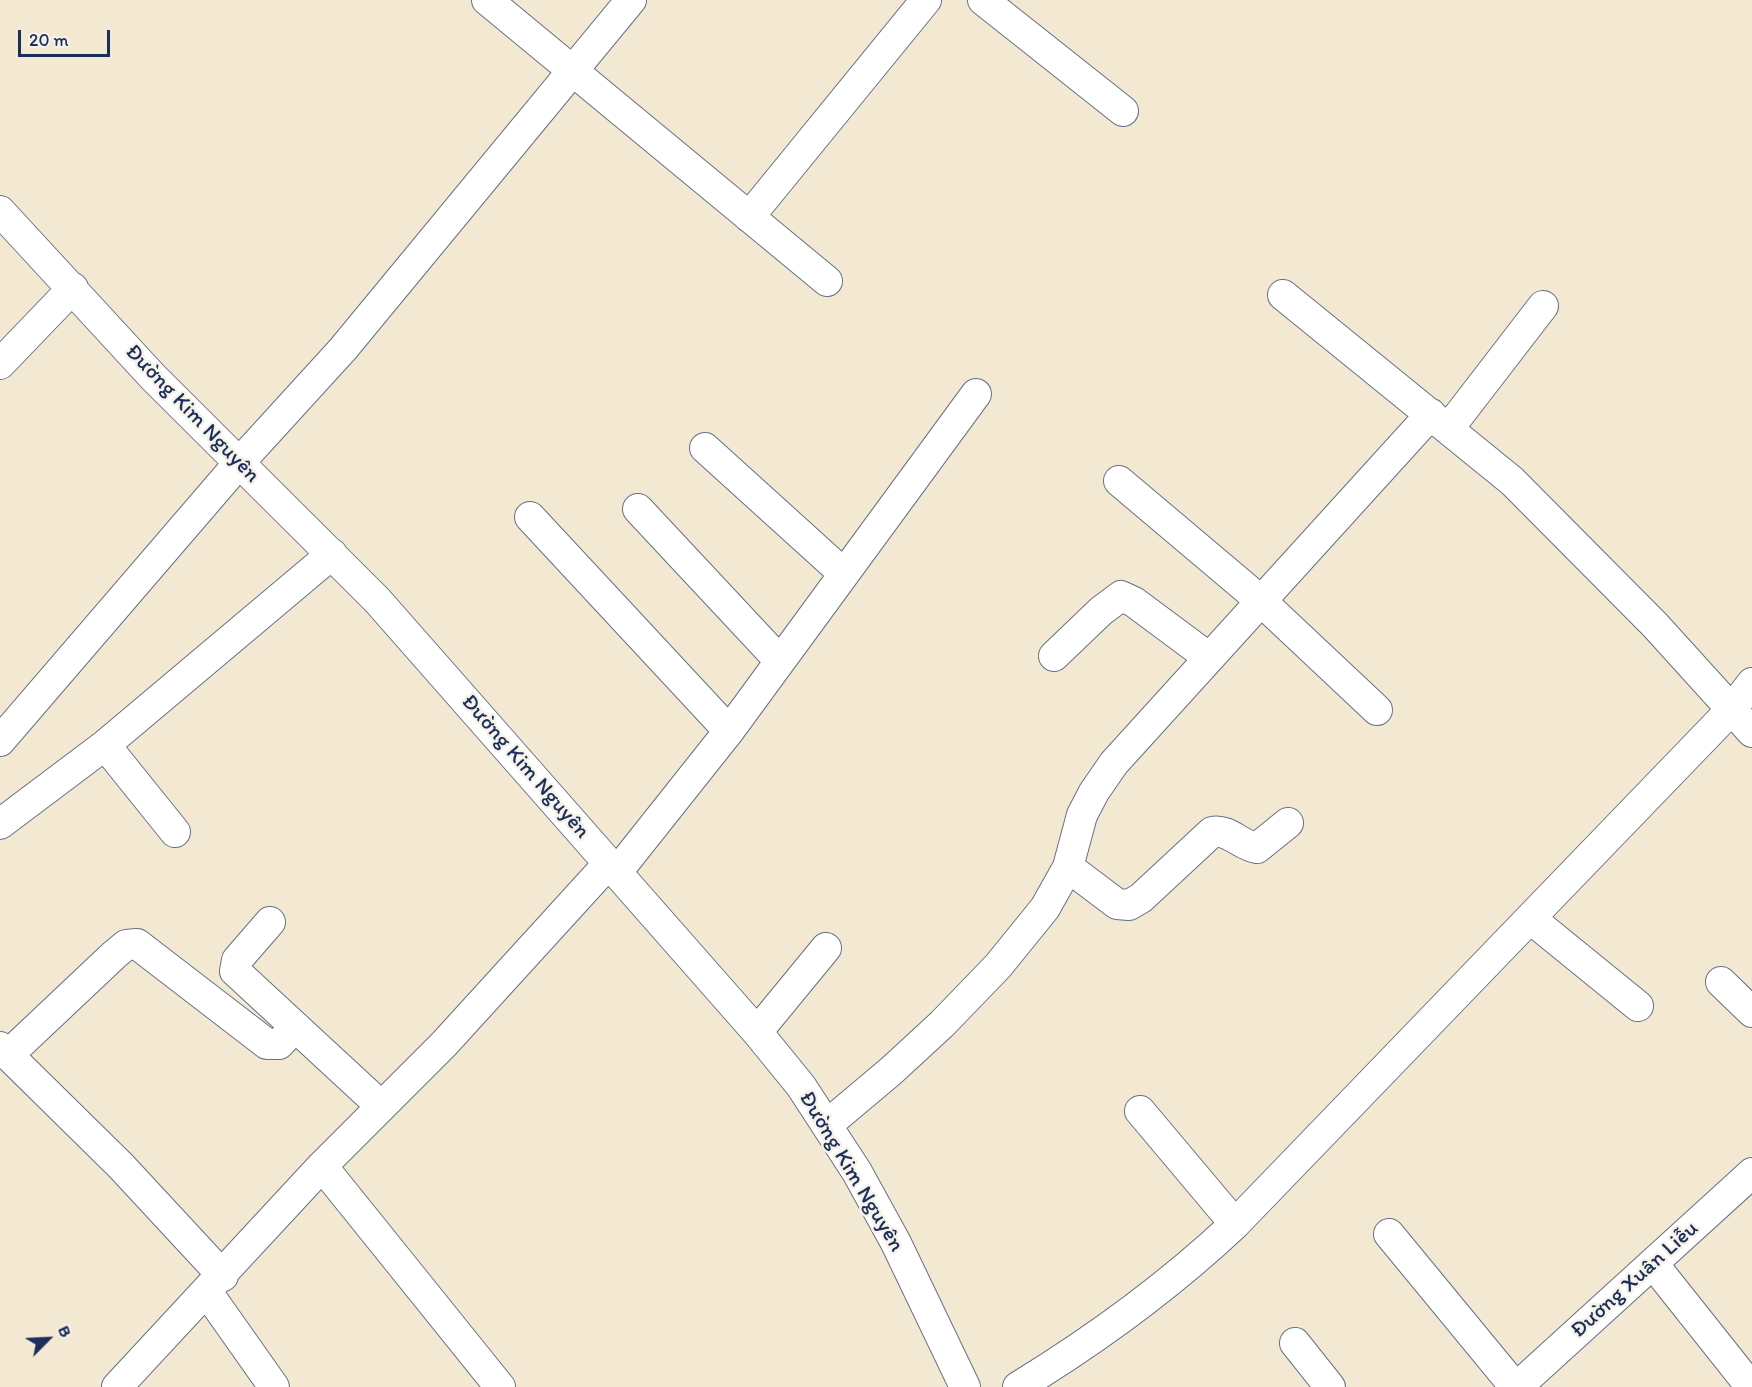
<!DOCTYPE html>
<meta charset="utf-8">
<style>
body{margin:0}
#map{position:relative;width:1752px;height:1387px;overflow:hidden;background:#f3e8d2;font-family:Itim,sans-serif}
canvas{display:block}
.north{position:absolute;left:18px;top:1309px;width:60px;height:60px;-webkit-text-stroke:4px #f7f3e8;paint-order:stroke;rotate:66deg;font-size:16px;font-weight:700;line-height:24px;text-align:center;color:#1b2f5e}
.north::after{content:'';display:block;margin:auto;width:21px;height:27px;background:#1b2f5e;clip-path:polygon(50% 0,100% 100%,50% 72%,0 100%)}
.scale{position:absolute;left:18px;top:30px;width:92px;height:27px;box-sizing:border-box;border:3px solid #1b2f5e;border-top:0;padding-left:8px;font-size:18px;line-height:21px;white-space:nowrap;color:#1b2f5e;-webkit-text-stroke:4px #f7f3e8;paint-order:stroke}
</style>
<div id="map">
<canvas width="1752" height="1387"></canvas>
<div class="north">B</div>
<div class="scale">20 m</div>
</div>
<script>
const c = document.querySelector('canvas').getContext('2d');
c.lineJoin = 'round';
function strokePath(path, color, width, dash) { c.strokeStyle = color; c.lineWidth = width; c.lineCap = dash ? 'butt' : 'round'; c.setLineDash(dash || []); c.stroke(path); }
function drawText(font, color, halo, rows, align = 'center') {
  c.font = font + ' Itim,sans-serif'; c.lineWidth = 5; c.setLineDash([]); c.textBaseline = 'middle'; c.strokeStyle = halo; c.fillStyle = color; for (const [text, x, y, turn = 0] of rows) {
    c.save(); c.translate(x, y); c.rotate((+turn || 0) * Math.PI / 180); c.textAlign = isNaN(turn) ? turn : align; if (halo) c.strokeText(text, 0, 0); c.fillText(text, 0, 0); c.restore();
  }
}
const minor = new Path2D(`
 M487,0L827,281
 M983,0L1123,111
 M0,211L153,377L377,600L757,1032L801,1086L857,1172L896,1243L965,1387
 M749,217L926,0
 M1283,295L1512,481L1655,625L1752,732
 M0,364L73,288
 M1449,428L1543,306
 M705,448L843,573
 M1119,481L1260,600L1377,710
 M638,509L780,661
 M530,517L729,731
 M1054,656L1101,611L1121,596L1134,602L1208,657
 M0,741L239,463L343,349L631,0
 M105,745L175,832
 M0,824L105,745L332,554
 M1068,867L1117,904L1129,905L1141,898L1212,832C1228,828 1241,846 1257,848L1288,823
 M617,872L729,731L976,394
 M1531,919L1638,1006
 M270,922L237,960L235,971L381,1106
 M1721,982L1752,1012
 M757,1032L826,948
 M0,1047L121,1166L223,1276
 M8,1055L114,955L126,945L137,944L267,1044H279L295,1027
 M1140,1111L1235,1224
 M828,1124L891,1071L942,1024L998,966L1045,908L1068,867L1082,815L1094,792L1114,763L1431,414
 M322,1166L500,1387
 M1389,1234L1515,1387
 M1654,1265L1751,1387
 M207,1292L274,1387
 M1295,1343L1330,1387
 M117,1387L322,1166L444,1044L609,863
 M1018,1387C1095,1340 1169,1286 1235,1224L1731,710L1752,683
 M1517,1387L1752,1173`);
strokePath(minor, '#677087', 32);
strokePath(minor, '#fff', 30);
drawText('22px', '#1b2f5e', '#f7f3e8', [
 ["Đường Kim Nguyên",192,414,46],
 ["Đường Kim Nguyên",525,767,49],
 ["Đường Kim Nguyên",851,1172,59],
 ["Đường Xuân Liễu",1635,1280,-42]
]);
</script>
